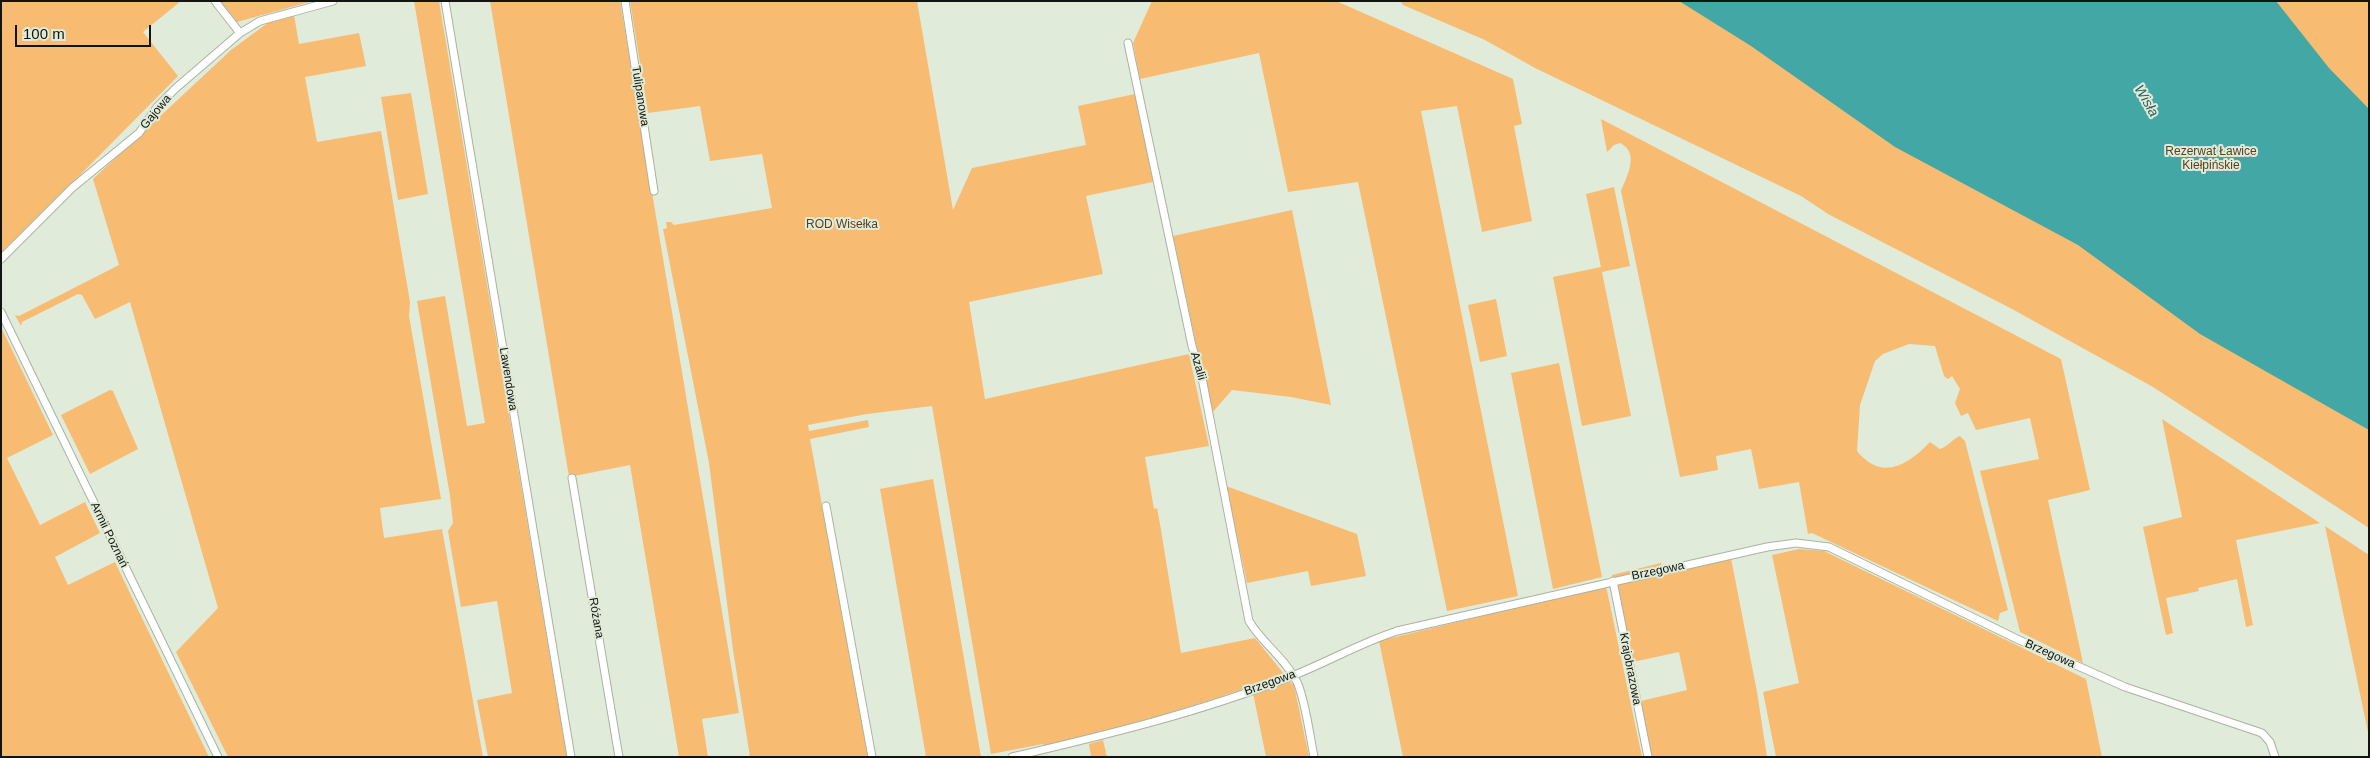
<!DOCTYPE html>
<meta charset="utf-8">
<style>
body{margin:0}
#map{position:relative;width:2370px;height:758px;overflow:hidden;background:#e1ebd9;font-family:Arial,sans-serif}
canvas{display:block}
.frame{position:absolute;inset:0;border:2px solid #12150f;pointer-events:none}
.scale{position:absolute;left:15px;top:25px;width:136px;height:22px;box-sizing:border-box;border:2px solid #12150f;border-top:0;padding-left:6px;font-size:15px;line-height:18px;white-space:nowrap;color:#12150f;-webkit-text-stroke:4px #e1ebd9;paint-order:stroke}
</style>
<div id="map">
<canvas width="2370" height="758"></canvas>
<div class="frame"></div>
<div class="scale">100 m</div>
</div>
<script>
const c = document.querySelector('canvas').getContext('2d');
c.lineJoin = 'round';
function paint(path, color) { c.fillStyle = color; c.fill(path, 'evenodd'); }
function strokePath(path, color, width, dash) { c.strokeStyle = color; c.lineWidth = width; c.lineCap = dash ? 'butt' : 'round'; c.setLineDash(dash || []); c.stroke(path); }
function drawText(font, color, halo, rows, align = 'center') {
  c.font = font + ' Arial,sans-serif'; c.lineWidth = 4; c.setLineDash([]); c.textBaseline = 'middle'; c.strokeStyle = halo; c.fillStyle = color; for (const [text, x, y, turn = 0] of rows) {
    c.save(); c.translate(x, y); c.rotate((+turn || 0) * Math.PI / 180); c.textAlign = isNaN(turn) ? turn : align; if (halo) c.strokeText(text, 0, 0); c.fillText(text, 0, 0); c.restore();
  }
}
paint(new Path2D(`
 M1,1H181L143,32L178,76L1,255Z
 M220,1H313L237,22Z
 M414,1H439L567,757H488L477,700L512,693L497,601L461,607L448,531L453,523L450,496L417,301L445,296L467,426L485,423Z
 M490,1H620L739,713L702,719L708,757H679L630,465L569,477Z
 M630,1H917L953,210L972,168L1086,145L1078,106L1135,94L1153,182L1086,196L1103,274L969,302L985,399L1189,354L1209,446L1145,457L1154,509L1157,508L1160,524L1181,653L1255,638L1284,674C1206,704 1125,727 1044,746L1043,744L991,754L932,406L867,414L808,425L809,431L868,420L869,427L810,439L868,757H750L733,650L709,463L663,229L667,228L666,222H671L674,225L772,208L762,154L710,161L700,106L648,113Z
 M1152,1H1336L1513,79L1522,124L1514,126L1532,221L1482,232L1457,106L1421,111L1518,596L1447,611L1358,182L1288,192L1259,53L1140,79L1133,43Z
 M1400,1H2369V528L2153,387L2012,309L1828,214L1801,196L1535,68L1485,40L1403,5Z
 M294,15L299,44L359,33L366,66L305,77L317,142L381,131L410,302L409,316L441,499L380,508L384,538L442,529L483,757H228L176,652L218,608L130,302L95,319L82,295L78,294L22,322L21,326L15,315L19,316L119,265L93,179L231,50L269,22Z
 M411,93L428,194L398,200L381,97Z
 M1601,119L2061,359L2090,490L2048,500L2083,663L2020,632L1980,471L2039,459L2030,418L1976,430L1968,413L1961,416L1955,403L1960,389L1952,376L1948,379L1944,376L1935,346L1909,344L1883,354L1875,361L1860,405L1857,451C1881,481 1907,466 1930,442L1940,449C1949,446 1951,440 1960,436L1965,441L2008,610L2000,613L1998,621L1812,533L1808,534L1799,482L1759,489L1751,449L1716,456L1718,470L1680,477L1621,191C1627,176 1640,153 1620,143L1614,145L1607,152Z
 M1614,187L1630,266L1602,272L1631,416L1582,426L1553,277L1601,267L1586,194Z
 M1292,210L1331,405L1291,397L1232,390L1211,414L1173,236Z
 M1496,299L1507,356L1480,362L1468,305Z
 M1,327L53,435L7,458L40,525L85,502L100,533L55,557L68,585L115,562L209,757H1Z
 M1559,363L1602,577L1553,589L1511,373Z
 M110,390L113,391L138,449L90,474L61,415Z
 M2162,419L2320,523L2236,540L2253,625L2246,627L2237,579L2198,588L2199,591L2166,598L2173,633L2166,635L2143,527L2182,517Z
 M933,479L981,757H926L880,489Z
 M1226,486L1357,534L1366,576L1311,586L1308,571L1247,583Z
 M2325,526L2369,555V737Z
 M1799,549L1824,551L2086,679L2102,757H1776L1763,692L1799,683L1772,555Z
 M1731,558L1757,692L1767,757H1652L1641,701L1687,690L1679,652L1633,662L1617,583Z
 M1661,563L1662,567L1612,578V575Z
 M1606,586L1642,757H1403L1379,641Z
 M1289,681L1294,685L1309,757H1266L1253,693Z
 M1103,740L1107,757H1091L1089,744Z`), '#f7bc71');
paint(new Path2D(`
 M1679,1H2276L2329,68L2369,109V430L2200,334L2078,245L1895,147L1751,46Z`), '#43a7a5');
const street = new Path2D(`
 M215,1L240,33
 M445,1L571,757
 M625,1L654,191
 M1128,43L1192,346L1203,383L1249,621C1262,643 1285,658 1297,682C1305,699 1310,736 1314,757
 M1,259L72,188L139,133L157,107L176,88L240,33L260,21L333,1
 M1,312L218,757
 M572,478L619,757
 M826,506L872,757
 M1613,581L1648,757
 M1012,757C1106,735 1201,712 1292,676C1328,662 1360,643 1397,631L1767,547L1796,543L1829,547L2017,639L2125,687L2262,733L2270,742L2275,757`);
strokePath(street, '#a9b3a2', 9);
strokePath(street, '#fff', 7);
drawText('12px', '#12150f', '#e1ebd9', [
 ["Tulipanowa",640,96,81],
 ["Gajowa",156,112,-50],
 ["Azalii",1198,366,74],
 ["Lawendowa",508,379,81],
 ["Armii Poznań",109,535,64],
 ["Brzegowa",1658,571,-12],
 ["Różana",596,618,80],
 ["Brzegowa",2050,654,24],
 ["Krajobrazowa",1630,669,79],
 ["Brzegowa",1270,683,-20]
]);
drawText('12px', '#573e1e', '#e1ebd9', [
 ["Rezerwat Ławice",2211,152],
 ["Kiełpińskie",2211,166],
 ["ROD Wisełka",842,225]
]);
drawText('italic 14px', '#285f5d', '#e1ebd9', [
 ["Wisła",2146,101,60]
]);
</script>
